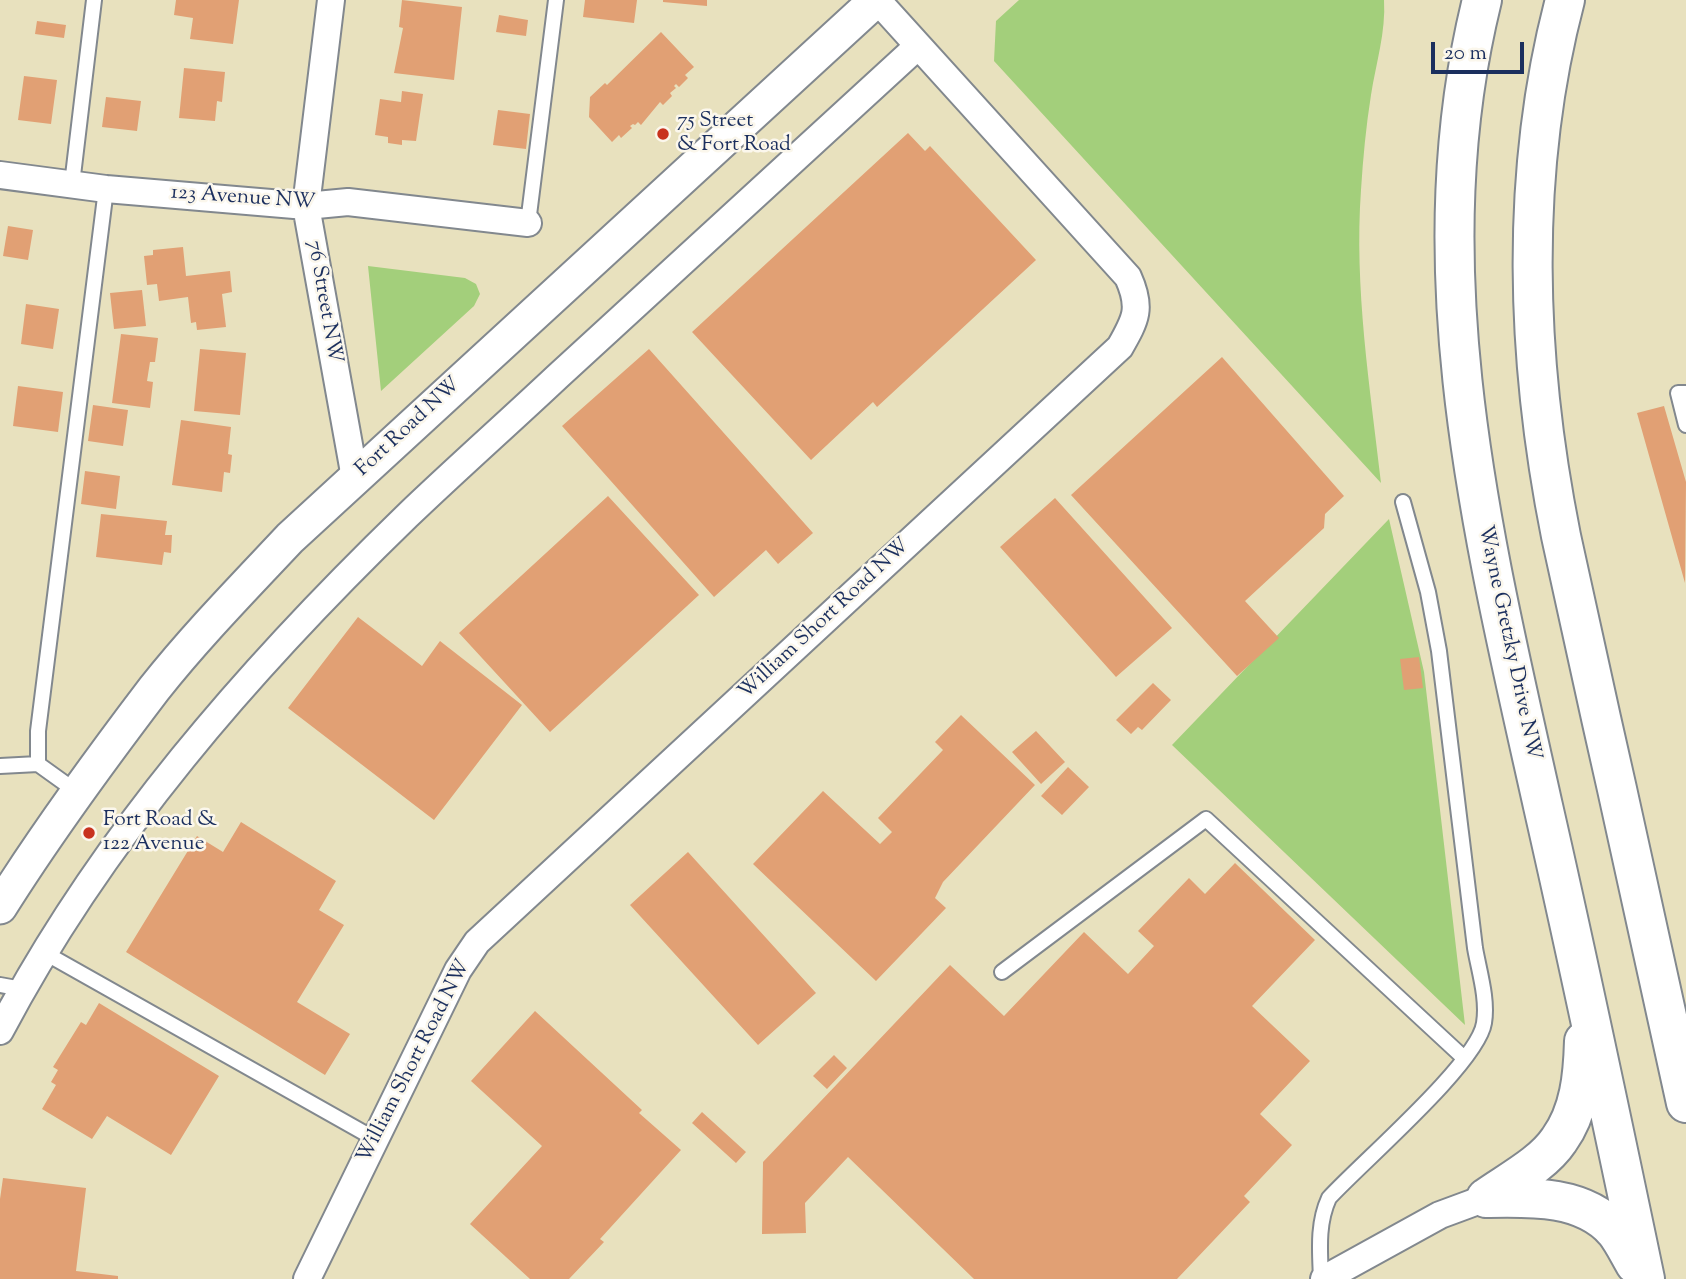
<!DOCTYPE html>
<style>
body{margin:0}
#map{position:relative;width:1686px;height:1279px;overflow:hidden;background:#e8e1be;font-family:"Sorts Mill Goudy",serif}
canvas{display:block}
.scale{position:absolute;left:1431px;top:42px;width:93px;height:32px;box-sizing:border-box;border:4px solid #1b2f5e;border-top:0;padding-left:9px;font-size:21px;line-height:24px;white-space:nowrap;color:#1b2f5e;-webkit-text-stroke:5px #fbf7ec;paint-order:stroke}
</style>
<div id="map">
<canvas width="1686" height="1279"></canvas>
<div class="scale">20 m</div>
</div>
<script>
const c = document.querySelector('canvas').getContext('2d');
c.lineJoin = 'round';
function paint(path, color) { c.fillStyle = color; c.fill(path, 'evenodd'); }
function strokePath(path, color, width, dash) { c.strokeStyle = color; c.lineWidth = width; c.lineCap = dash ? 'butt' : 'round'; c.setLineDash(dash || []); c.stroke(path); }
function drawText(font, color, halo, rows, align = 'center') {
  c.font = font + ' "Sorts Mill Goudy",serif'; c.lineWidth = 5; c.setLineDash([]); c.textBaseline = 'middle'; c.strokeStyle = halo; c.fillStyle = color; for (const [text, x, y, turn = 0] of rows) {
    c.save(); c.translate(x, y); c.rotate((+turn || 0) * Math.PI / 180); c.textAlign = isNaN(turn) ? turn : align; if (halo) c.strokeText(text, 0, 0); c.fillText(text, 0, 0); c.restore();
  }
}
paint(new Path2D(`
 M1019,0H1384C1386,32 1376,63 1371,95C1366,126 1363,158 1361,190C1354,288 1370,386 1381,483L994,61L996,21Z
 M368,266L465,278L476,284L480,294L474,306L381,391Z
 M1389,519L1424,672L1465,1025L1172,745Z`), '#a3cf7b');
paint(new Path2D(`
 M176,0H239L233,44L190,39L193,18L174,15Z
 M402,0L462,7L454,80L394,73L403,28L399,27Z
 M585,0H637L634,23L583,17Z
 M663,0H707V6L663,2Z
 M499,15L528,20L526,36L496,32Z
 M37,21L66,25L64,38L35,34Z
 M661,32L694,67L685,75L688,78L679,87L676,84L674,86L676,88L670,93L672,96L663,105L660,102L641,125L638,122L635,125L633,124L630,126L632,128L621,138L619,135L612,142L589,117L590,97L605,83L607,85Z
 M184,68L225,72L222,102L217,101L215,121L179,118Z
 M24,76L57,80L51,124L18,120Z
 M402,91L423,94L416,141L402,140V145L388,143V137L375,135L380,99L401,102Z
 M106,97L141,101L137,131L102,127Z
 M498,110L530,114L526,149L493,145Z
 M908,133L925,151L930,146L1036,260L877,407L873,402L811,460L692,332Z
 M8,226L33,230L28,260L3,256Z
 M183,247L186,276L230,271L232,292L222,294L226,327L197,330L196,322L191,323L188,297L159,301L157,284L147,285L144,256L153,255V250Z
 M142,290L146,326L114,329L110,293Z
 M26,304L59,309L53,349L21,344Z
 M121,334L158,338L155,362H150L147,381L153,382L150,408L112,403Z
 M200,349L246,353L240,415L194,411Z
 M649,349L813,533L778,564L766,550L714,597L562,426Z
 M1222,357L1344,496L1325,514L1324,528L1245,601L1279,638L1237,676L1071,495Z
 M18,386L63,392L58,432L13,426Z
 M93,405L128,410L123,446L88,441Z
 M1664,406L1686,482L1685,583L1637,413Z
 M181,420L231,427L228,454L232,455L230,473L224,472L222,492L172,485Z
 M85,471L120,476L116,509L81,504Z
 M608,496L699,595L550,732L459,633Z
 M1055,498L1172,628L1116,677L1000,547Z
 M101,514L167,521L165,535H172L171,553L164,552L162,565L96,557Z
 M358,617L422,666L440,641L522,705L434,820L288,708Z
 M1419,657L1423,688L1404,690L1400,659Z
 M1153,683L1171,700L1142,730L1138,727L1131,734L1116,720Z
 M961,715L1035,785L943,882L935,898L946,908L876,981L753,864L823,791L880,844L892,832L878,818L943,750L935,742Z
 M1036,731L1065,762L1041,784L1012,752Z
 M1068,767L1089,787L1062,815L1041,796Z
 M241,822L336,881L319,910L344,925L297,1002L350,1034L325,1075L126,952L197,836L223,852Z
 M688,852L816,993L758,1045L630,905Z
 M1235,863L1315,940L1252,1006L1310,1061L1260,1114L1292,1145L1244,1196L1250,1202L1177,1279H974L848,1157L805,1203L806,1233L762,1234L763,1162L950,965L1004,1016L1084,932L1128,974L1154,946L1138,931L1189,878L1205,894Z
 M99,1003L219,1076L171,1155L107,1116L92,1139L42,1109L56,1085L51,1082L58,1070L53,1067L81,1022L86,1025Z
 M535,1011L642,1110L639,1113L681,1150L600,1239L604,1242L569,1279H530L470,1224L542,1146L471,1081Z
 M834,1055L847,1068L827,1089L813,1076Z
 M702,1112L746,1152L736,1163L692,1123Z
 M3,1178L86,1188L76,1271L118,1276V1279H0V1199Z`), '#e1a074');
const service = new Path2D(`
 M72,184L94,0
 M528,223L556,0
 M1686,393H1678L1686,425
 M38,764V731L106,189
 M0,766L38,764L77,792
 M45,953L375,1139
 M1002,972L1206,819L1464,1058
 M0,985L22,989
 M1321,1279C1320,1252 1317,1224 1329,1198C1361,1163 1478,1063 1484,1023C1488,999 1479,971 1475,948L1439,651L1428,592L1403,502`);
const minor = new Path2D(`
 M331,0L306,206L355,478
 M0,175L106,189L306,206L348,202L528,223
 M0,1031C102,837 250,668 407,516C456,469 507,424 557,377C677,267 797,156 918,46
 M307,1279L458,970L477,942L1120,347C1136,319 1142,308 1128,277L877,0
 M1324,1279L1440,1215L1486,1198`);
const tertiary = new Path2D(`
 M0,907C47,832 100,760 154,689C196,636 244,587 290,538L876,0`);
const primary = new Path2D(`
 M1482,0C1415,271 1484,541 1543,806C1579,964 1612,1121 1645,1279
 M1565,0C1519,174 1526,361 1561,536C1574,597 1588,657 1601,718C1630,846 1658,974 1686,1103
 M1486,1198C1510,1181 1543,1164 1559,1140C1580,1111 1583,1075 1584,1041
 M1486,1198C1530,1197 1584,1195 1615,1231C1623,1241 1629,1254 1635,1264`);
strokePath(service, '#82888e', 18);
strokePath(minor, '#82888e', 30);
strokePath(tertiary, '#82888e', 37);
strokePath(primary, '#82888e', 42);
strokePath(service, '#fff', 14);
strokePath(minor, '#fff', 26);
strokePath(tertiary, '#fff', 33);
strokePath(primary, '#fff', 38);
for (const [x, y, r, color] of [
 [663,134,7,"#c8321e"],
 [89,833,7,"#c8321e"]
]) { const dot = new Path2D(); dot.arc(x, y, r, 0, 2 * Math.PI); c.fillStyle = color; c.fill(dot); strokePath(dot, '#fbf7ec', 2.5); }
drawText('21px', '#1b2f5e', '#fbf7ec', [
 ["75 Street",677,122],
 ["& Fort Road",677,146],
 ["Fort Road &",103,821],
 ["122 Avenue",103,845]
], 'left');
drawText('21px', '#1b2f5e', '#fbf7ec', [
 ["123 Avenue NW",243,199,4],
 ["76 Street NW",323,302,80],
 ["Fort Road NW",409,428,-43],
 ["William Short Road NW",825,620,-43],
 ["Wayne Gretzky Drive NW",1508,643,78],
 ["William Short Road NW",415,1062,-63]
]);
</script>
